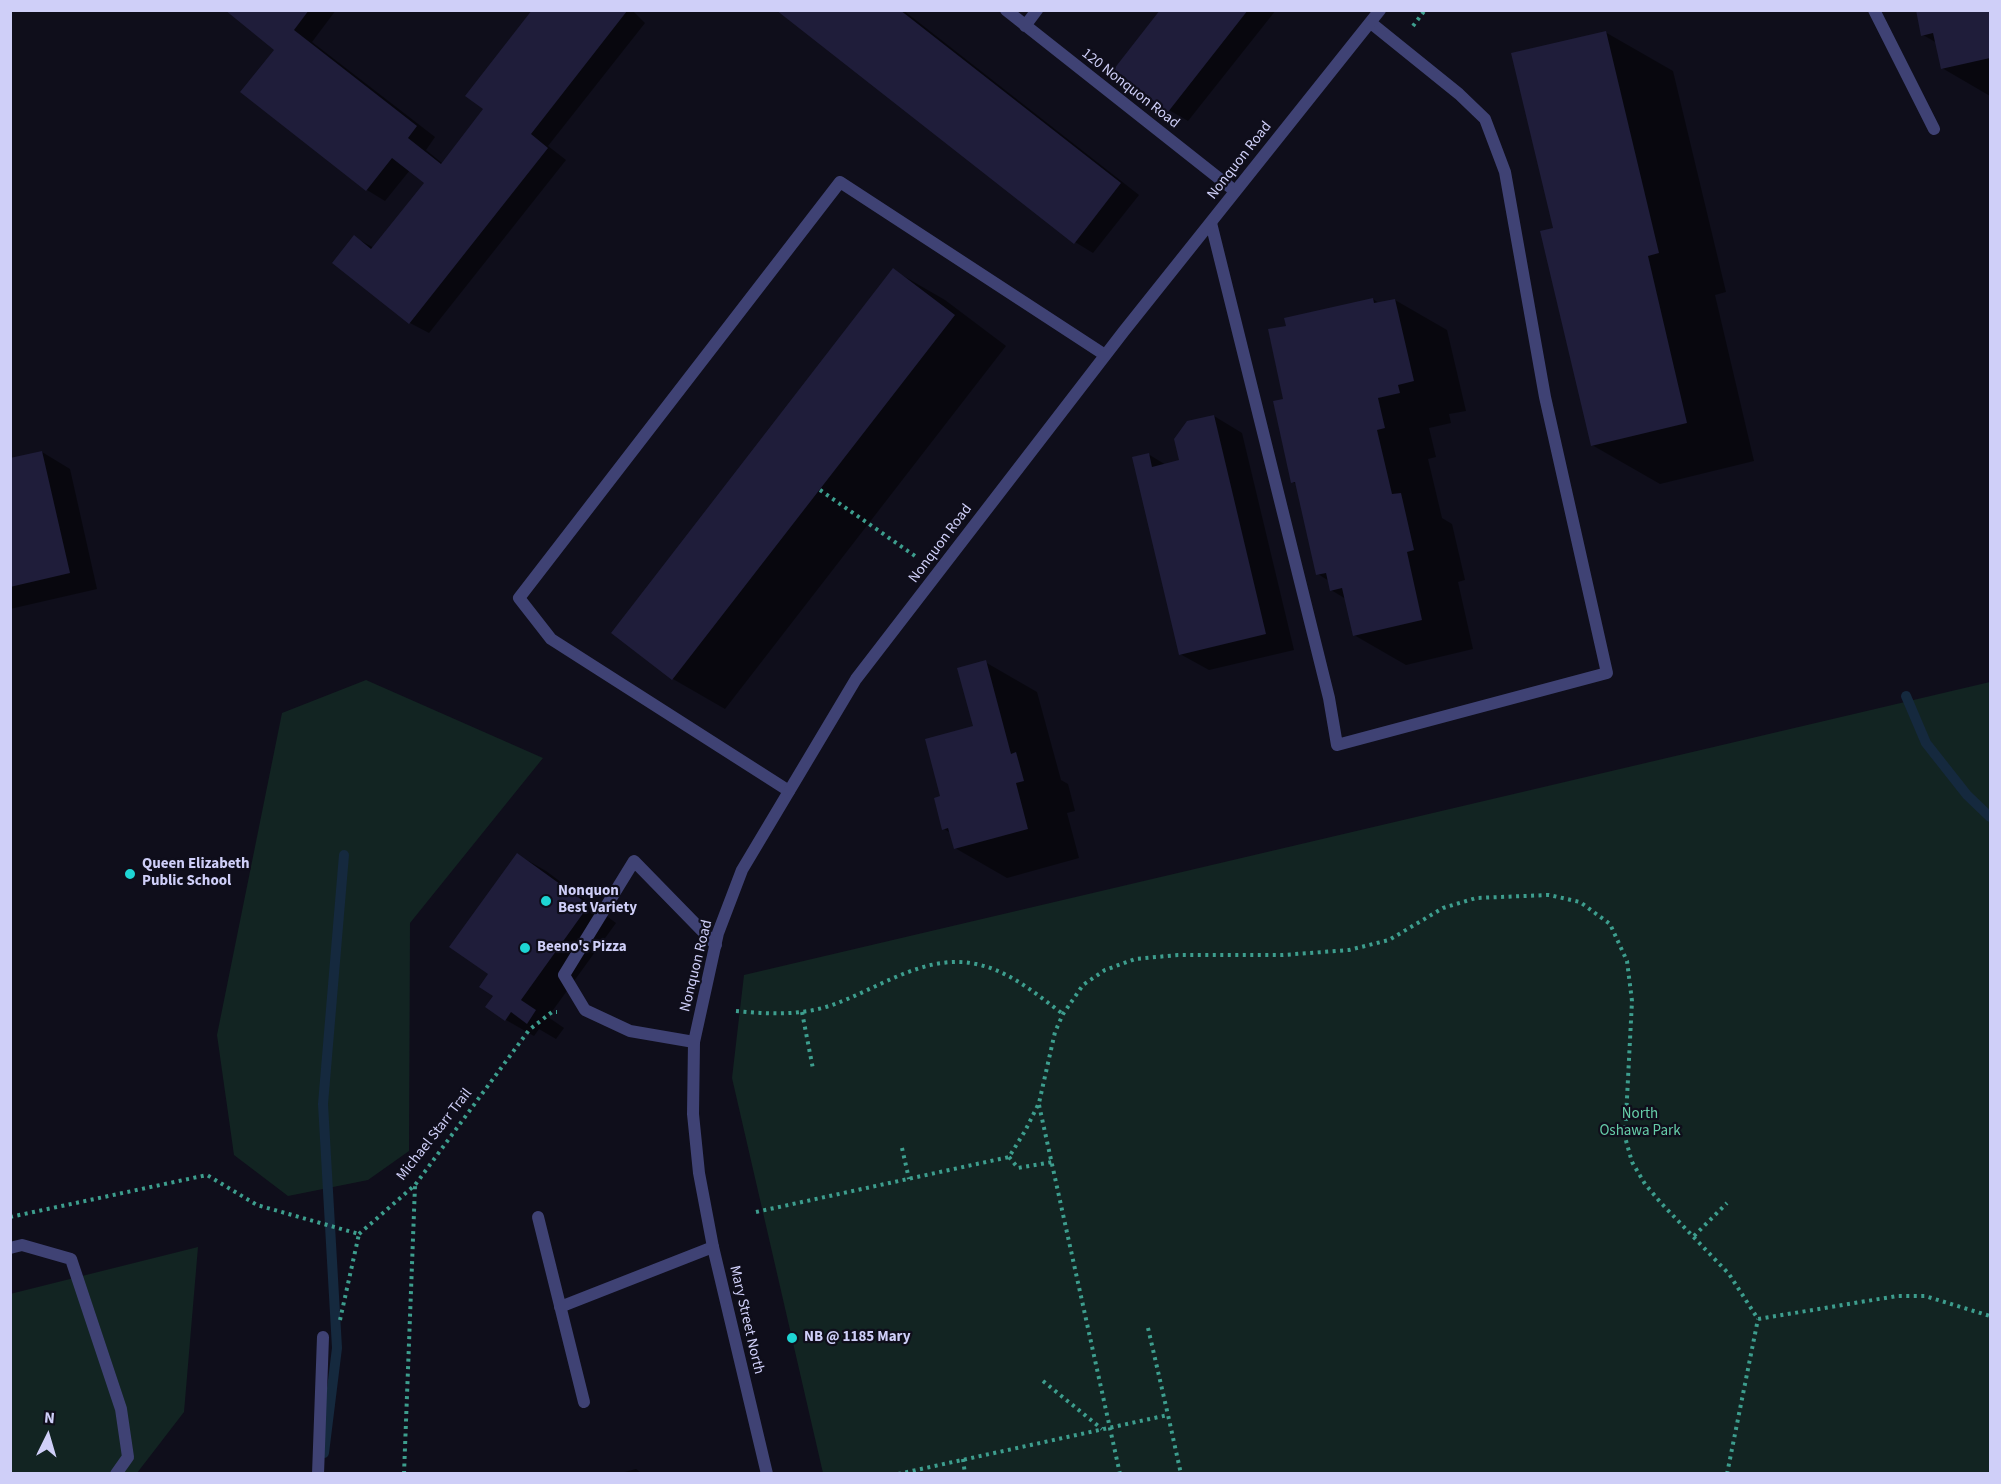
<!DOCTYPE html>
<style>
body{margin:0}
#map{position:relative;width:2001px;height:1484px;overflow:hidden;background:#0f0e1b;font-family:"Source Sans 3",sans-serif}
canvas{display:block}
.frame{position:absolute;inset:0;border:12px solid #cfcff8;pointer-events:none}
.north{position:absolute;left:18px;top:1406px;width:60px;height:60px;-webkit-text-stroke:4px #0f0e1b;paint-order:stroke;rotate:5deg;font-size:16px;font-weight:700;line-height:24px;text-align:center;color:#cfcff8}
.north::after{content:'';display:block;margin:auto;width:21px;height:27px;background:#cfcff8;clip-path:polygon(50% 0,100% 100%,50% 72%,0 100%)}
</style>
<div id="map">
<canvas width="2001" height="1484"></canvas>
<div class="frame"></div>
<div class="north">N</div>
</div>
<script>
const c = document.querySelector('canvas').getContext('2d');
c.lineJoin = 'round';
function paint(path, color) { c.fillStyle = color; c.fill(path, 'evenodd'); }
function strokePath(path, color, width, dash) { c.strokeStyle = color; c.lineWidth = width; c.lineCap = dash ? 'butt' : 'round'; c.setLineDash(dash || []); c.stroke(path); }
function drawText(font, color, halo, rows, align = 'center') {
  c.font = font + ' "Source Sans 3",sans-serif'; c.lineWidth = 4.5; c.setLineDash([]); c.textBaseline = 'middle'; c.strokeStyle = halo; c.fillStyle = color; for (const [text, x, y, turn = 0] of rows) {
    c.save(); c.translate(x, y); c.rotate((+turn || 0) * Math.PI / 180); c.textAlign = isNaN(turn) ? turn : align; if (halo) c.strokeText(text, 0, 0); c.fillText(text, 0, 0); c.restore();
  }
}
paint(new Path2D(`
 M366,680L543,758L410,923L409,1151L368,1180L288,1196L234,1155L217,1035L282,713Z
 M1990,682V1473H823L732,1078L744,975Z
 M198,1247L184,1412L137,1473H11L10,1294Z`), '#122422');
paint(new Path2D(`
 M227,10H336L312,42L435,137L426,150L443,164L485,109L534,10H632L645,23L548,146L566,160L429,333L410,323L354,237L374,248L426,182L410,170L385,201L367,190L276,49Z
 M779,10H903L1139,195L1093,253L1075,242Z
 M1161,10H1276L1188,121L1169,110Z
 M1917,10H1990V96L1942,68L1937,43L1923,35Z
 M1605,32L1673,71L1726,292L1715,295L1754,461L1660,484L1592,445L1555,229Z
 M893,270L945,300L1006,346L725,709L673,679L613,633Z
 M1373,299L1380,304L1395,300L1447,330L1466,411L1449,414L1451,423L1429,428L1436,457L1428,459L1442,518L1452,524L1465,580L1458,582L1473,649L1406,665L1354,635L1346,599L1331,590L1329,581L1318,574L1298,485L1292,482L1285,400L1288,327Z
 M1214,416L1242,433L1294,650L1209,670L1180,654L1148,454L1166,465L1181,461Z
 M42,452L70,469L97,589L10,609V459Z
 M985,662L1037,692L1061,780L1068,784L1075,811L1067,813L1079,858L1007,878L955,848L951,833L944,829L942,797L974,727Z
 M518,855L546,871L616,923L548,1017L564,1028L556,1039L539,1029L534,1036L506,1020L495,996L490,974Z
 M636,1469L643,1474H617Z`), '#0007');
strokePath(new Path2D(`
 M1906,696L1926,743L1967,795L1990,817
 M324,1453L337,1348L323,1104L344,855`), '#15293e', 10);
paint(new Path2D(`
 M225,10H309L294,30L417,126L408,138L441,164L483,109L465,96L532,10L627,11L531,134L548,148L409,324L332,263L354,235L371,249L424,183L392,158L366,191L240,92L274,50Z
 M776,10H900L1121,183L1074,244Z
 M1160,10H1248L1168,112L1114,69Z
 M1916,10H1990V58L1941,69L1933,33L1921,36Z
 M1606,31L1659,253L1648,256L1687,423L1591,446L1540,231L1553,228L1511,53Z
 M893,268L955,315L672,680L611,633Z
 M1373,298L1374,303L1395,299L1414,381L1398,385L1400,393L1378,398L1385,428L1377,430L1392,494L1401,493L1414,550L1407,552L1422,620L1353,636L1342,588L1330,591L1326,573L1316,575L1295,482L1291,483L1273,401L1283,399L1268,329L1286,326L1284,318Z
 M1214,415L1266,634L1179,655L1132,457L1149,453L1152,467L1179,460L1174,439L1187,421Z
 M42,451L70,573L10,587V458Z
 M986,660L1011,754L1016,752L1024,781L1016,783L1028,829L954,849L948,828L942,830L934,798L940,796L925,739L973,726L957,668Z
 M517,853L589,905L521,1000L536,1010L527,1024L511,1012L505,1021L485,1007L493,996L479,987L488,974L449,947Z`), '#1f1d3a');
strokePath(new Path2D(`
 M1413,26L1425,10
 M820,490L918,558
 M736,1011C768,1014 801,1016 832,1005C878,989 925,953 976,964C1010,971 1036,994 1063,1014
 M802,1012L813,1069
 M1039,1105L1120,1474
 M902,1148L909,1179
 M1009,1157L1018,1168L1052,1162
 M756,1212L1009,1157L1025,1131L1039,1103L1055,1032L1063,1014L1083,985L1105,970L1135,959L1178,955H1283L1349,950L1389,940L1443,908L1476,898L1549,895L1580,902L1610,924L1627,961L1632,1001L1625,1137L1632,1162L1645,1184L1661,1203L1729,1274L1758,1319L1897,1296H1925L1990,1316
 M10,1217L207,1175L257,1205L359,1234
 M359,1234L415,1185L529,1030L552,1012H557
 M1694,1236L1727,1203
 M340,1320L359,1234
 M1148,1328L1168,1415
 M1043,1381L1102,1429
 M963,1459L965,1474
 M404,1474L415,1186
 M898,1474L1168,1415L1181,1474
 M1727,1474L1758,1319`), '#3d9e8e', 4, [3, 4.5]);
strokePath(new Path2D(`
 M1006,10L1235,191
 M1874,10L1934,129
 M1025,26L1037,10
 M1211,223L1329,698L1337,745L1607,673L1545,397L1505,172L1485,119L1459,94L1371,23
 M789,791L551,639L519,598L840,182L1105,355
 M694,1042L630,1031L585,1010L564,975L634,861L716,945
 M538,1217L584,1402
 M10,1248L22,1245L71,1259L121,1409L128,1457L116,1474
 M560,1307L713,1247
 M318,1474L323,1337`), '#3f4274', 12);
strokePath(new Path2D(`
 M767,1474L713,1247L699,1173L693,1114L694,1042L718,933L742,870L856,679L1124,331L1380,10`), '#3f4274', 12);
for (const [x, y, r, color] of [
 [130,874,6,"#1ed5d4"],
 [546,901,6,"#1ed5d4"],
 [525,948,6,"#1ed5d4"],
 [792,1338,6,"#1ed5d4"]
]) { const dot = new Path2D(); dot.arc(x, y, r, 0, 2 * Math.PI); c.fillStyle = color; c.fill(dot); strokePath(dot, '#0f0e1b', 2); }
drawText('15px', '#cfcff8', '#0f0e1b', [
 ["120 Nonquon Road",1130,89,38],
 ["Nonquon Road",1240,161,-52],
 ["Nonquon Road",941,544,-53],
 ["Nonquon Road",697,966,-76],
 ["Michael Starr Trail",435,1135,-52],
 ["Mary Street North",746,1320,77]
]);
drawText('bold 15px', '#cfcff8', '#0f0e1b', [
 ["Queen Elizabeth",142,865],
 ["Public School",142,882],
 ["Nonquon",558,892],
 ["Best Variety",558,909],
 ["Beeno's Pizza",537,948],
 ["NB @ 1185 Mary",804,1338]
], 'left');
drawText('15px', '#66cda9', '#0f0e1b', [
 ["North",1640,1115],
 ["Oshawa Park",1640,1132]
]);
</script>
